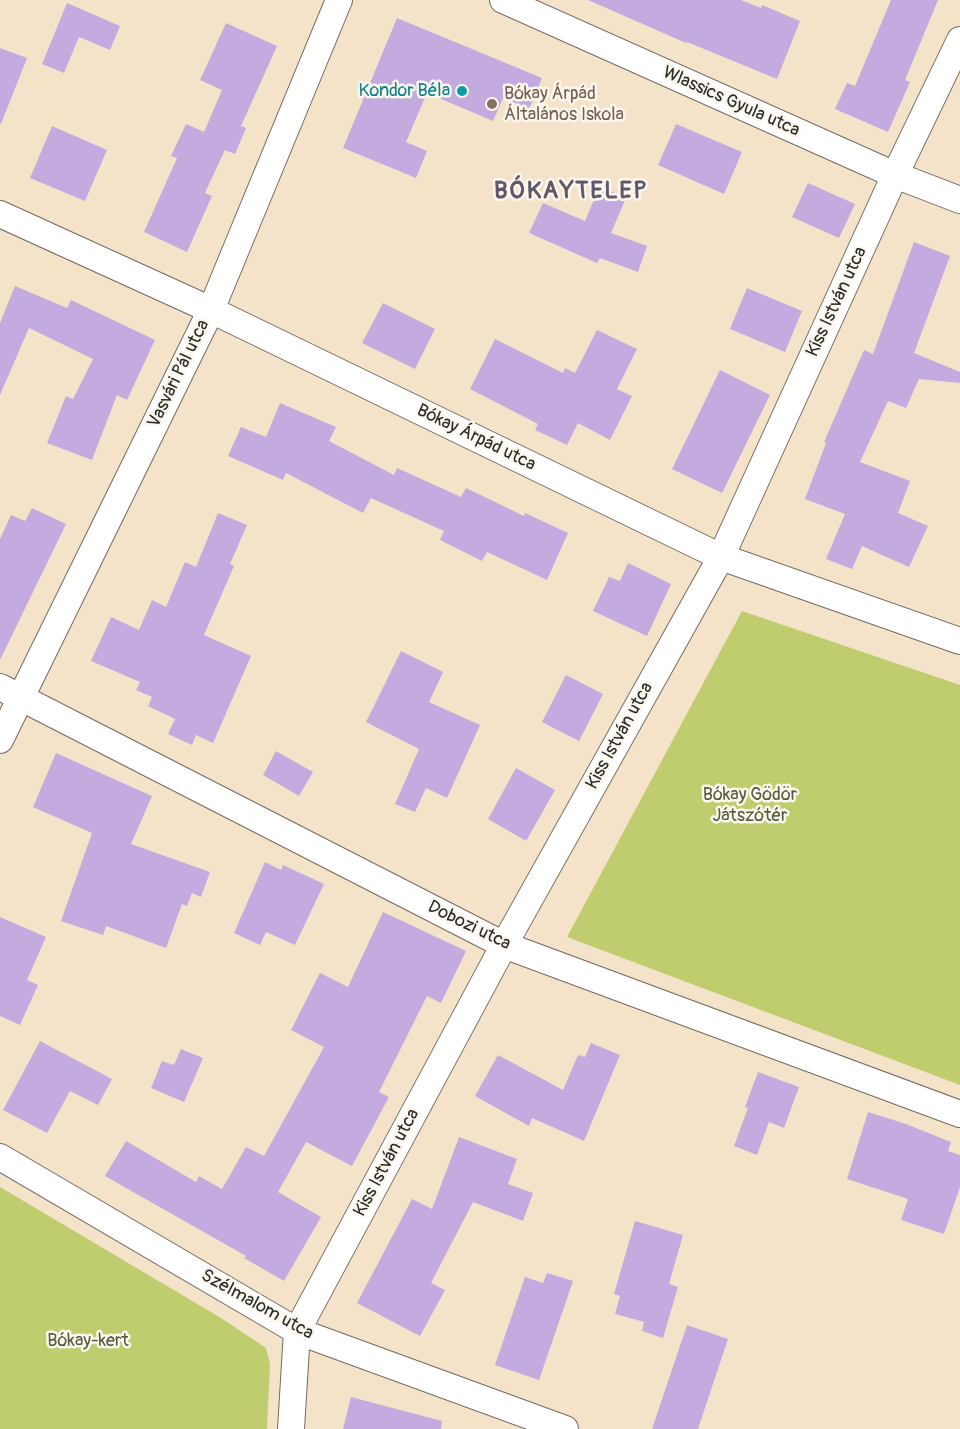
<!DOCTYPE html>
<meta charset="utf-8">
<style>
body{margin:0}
canvas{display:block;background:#f5e3c9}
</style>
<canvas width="960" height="1429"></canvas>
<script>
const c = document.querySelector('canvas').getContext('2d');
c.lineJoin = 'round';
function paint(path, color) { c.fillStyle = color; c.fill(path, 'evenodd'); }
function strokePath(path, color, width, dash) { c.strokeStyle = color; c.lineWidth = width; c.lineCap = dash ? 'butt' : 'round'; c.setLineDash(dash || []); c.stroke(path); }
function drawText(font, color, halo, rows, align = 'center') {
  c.font = font + ' Pangolin,sans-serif'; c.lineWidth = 5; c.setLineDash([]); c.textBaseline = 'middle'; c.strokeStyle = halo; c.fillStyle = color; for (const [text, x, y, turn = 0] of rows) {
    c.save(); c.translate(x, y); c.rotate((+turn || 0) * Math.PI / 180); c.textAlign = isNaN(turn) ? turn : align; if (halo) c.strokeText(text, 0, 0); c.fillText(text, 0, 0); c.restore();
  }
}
paint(new Path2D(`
 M742,611L960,685V1085L567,937Z
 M0,1187L221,1318L266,1348L270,1364L267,1429H0Z`), '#bfcd6f');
paint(new Path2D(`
 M588,0H741L761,8L762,5L800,21L777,79L687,42L686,43Z
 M891,0H938L905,80L910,82L888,132L835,109L847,83L855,86Z
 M67,3L120,26L110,50L79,37L64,73L42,64Z
 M397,18L542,78L529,109L503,98L493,121L427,93L406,142L427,151L416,178L343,148Z
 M226,23L277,46L241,126L246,128L235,154L225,150L205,193L212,196L187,252L144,232L177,158L171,156L186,124L204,132L222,90L200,80Z
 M0,48L27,58L1,124H0Z
 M676,124L742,152L724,194L658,165Z
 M52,126L107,150L85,201L30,178Z
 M808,183L855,204L839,238L792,217Z
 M600,186L626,198L611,233L647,246L638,272L600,258L597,263L529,233L543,203L585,221Z
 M914,242L950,256L914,353L960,372V383L919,379L906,408L888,401L860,462L910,481L898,513L928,526L909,567L862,546L852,569L826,559L845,514L805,499L826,443L824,442L864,350L873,354Z
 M15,286L67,308L71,300L155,340L127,400L117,395L92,460L47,443L66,396L73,399L93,359L29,328L0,395V323Z
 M747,288L802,311L785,352L730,329Z
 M383,303L435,329L415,369L362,343Z
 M597,330L637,349L617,389L632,396L610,440L578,423L567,445L535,430L538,424L470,389L495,339L563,373L565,368L575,373Z
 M720,370L770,395L722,493L672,469Z
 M280,403L336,427L329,441L394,475L397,468L461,497L466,488L524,516L525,513L568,533L547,580L487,552L482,561L440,540L444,531L371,498L363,513L286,473L283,480L228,456L241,427L266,437Z
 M32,508L66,524L0,660V539L11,515L25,521Z
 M218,513L247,525L230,564L234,566L204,635L251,656L213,743L196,735L192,745L168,734L175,719L148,706L152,697L136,690L140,682L91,661L111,617L139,630L152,600L166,607L185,562L196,567Z
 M628,563L671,584L647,636L593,611L609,577L620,581Z
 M401,651L443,672L429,702L480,725L447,798L426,788L415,812L395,804L419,749L366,722Z
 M566,675L603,694L579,741L542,722Z
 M276,751L313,772L299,796L263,775Z
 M56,753L152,796L131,844L210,872L201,897L192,893L187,906L182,904L166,948L106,926L103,935L61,921L92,833L33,807Z
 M516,768L555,790L526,841L488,819Z
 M265,862L281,870L283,865L324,884L295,945L266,932L260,945L234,933Z
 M383,912L466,951L441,1003L427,996L379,1092L389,1097L352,1166L306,1142L278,1192L321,1217L284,1281L244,1258L246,1256L105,1176L126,1141L196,1182L199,1176L222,1189L246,1147L264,1156L324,1047L291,1030L320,973L348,987Z
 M0,917L46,937L27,980L38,985L20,1025L0,1016Z
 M40,1041L112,1079L98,1105L70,1091L47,1133L3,1110Z
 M591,1043L620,1055L584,1141L532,1118L529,1126L475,1096L498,1055L563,1090L578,1055L585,1057Z
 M181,1049L203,1058L184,1102L151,1088L162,1061L174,1065Z
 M758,1072L799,1087L784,1128L769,1122L757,1155L734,1146L748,1108L745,1107Z
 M868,1112L906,1124L951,1142L948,1151L960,1155V1187L944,1234L901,1220L908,1199L847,1179Z
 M459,1137L517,1159L508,1184L533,1193L523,1221L473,1202L431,1283L445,1290L420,1336L357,1303L412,1199L432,1209Z
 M635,1221L683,1235L669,1284L678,1287L663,1338L642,1331L644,1322L615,1314L620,1296L614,1294Z
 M547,1273L573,1281L539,1380L495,1365L525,1277L543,1283Z
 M687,1325L728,1339L698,1429H652Z
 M351,1397L442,1421L441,1429H343Z`), '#c3abe0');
const minor = new Path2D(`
 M503,0L895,175L960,200
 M0,214L211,310L721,557L960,641
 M0,687L504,945L960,1114
 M0,740L211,310L339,0
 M0,1157L297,1331L565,1429
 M291,1429L297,1331L504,945L721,557L895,175L960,40`);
strokePath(minor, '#726b62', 28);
strokePath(minor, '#fff', 26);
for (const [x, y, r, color] of [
 [462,91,6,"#0f9aa8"],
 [492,104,6,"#8d6e63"]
]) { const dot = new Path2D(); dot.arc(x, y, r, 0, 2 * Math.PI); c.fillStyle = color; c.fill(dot); strokePath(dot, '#fbf7ec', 2); }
drawText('18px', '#0d838f', '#fbf7ec', [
 ["Kondor Béla",450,91]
], 'right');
drawText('18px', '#785e54', '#fbf7ec', [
 ["Bókay Árpád",504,94],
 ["Általános Iskola",504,115]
], 'left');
drawText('18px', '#2b2b2b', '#fbf7ec', [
 ["Wlassics Gyula utca",731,102,24],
 ["Kiss István utca",837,302,-65],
 ["Vasvári Pál utca",179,374,-64],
 ["Bókay Árpád utca",476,438,26],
 ["Kiss István utca",620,736,-61],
 ["Dobozi utca",469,926,26],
 ["Kiss István utca",387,1163,-62],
 ["Szélmalom utca",257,1305,29]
]);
drawText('18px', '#575c3f', '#fbf7ec', [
 ["Bókay Gödör",750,795],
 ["Játszótér",750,816],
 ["Bókay-kert",88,1341]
]);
c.letterSpacing = '1.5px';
drawText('bold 24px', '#60586a', '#fbf7ec', [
 ["BÓKAYTELEP",571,192]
]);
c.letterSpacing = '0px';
</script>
